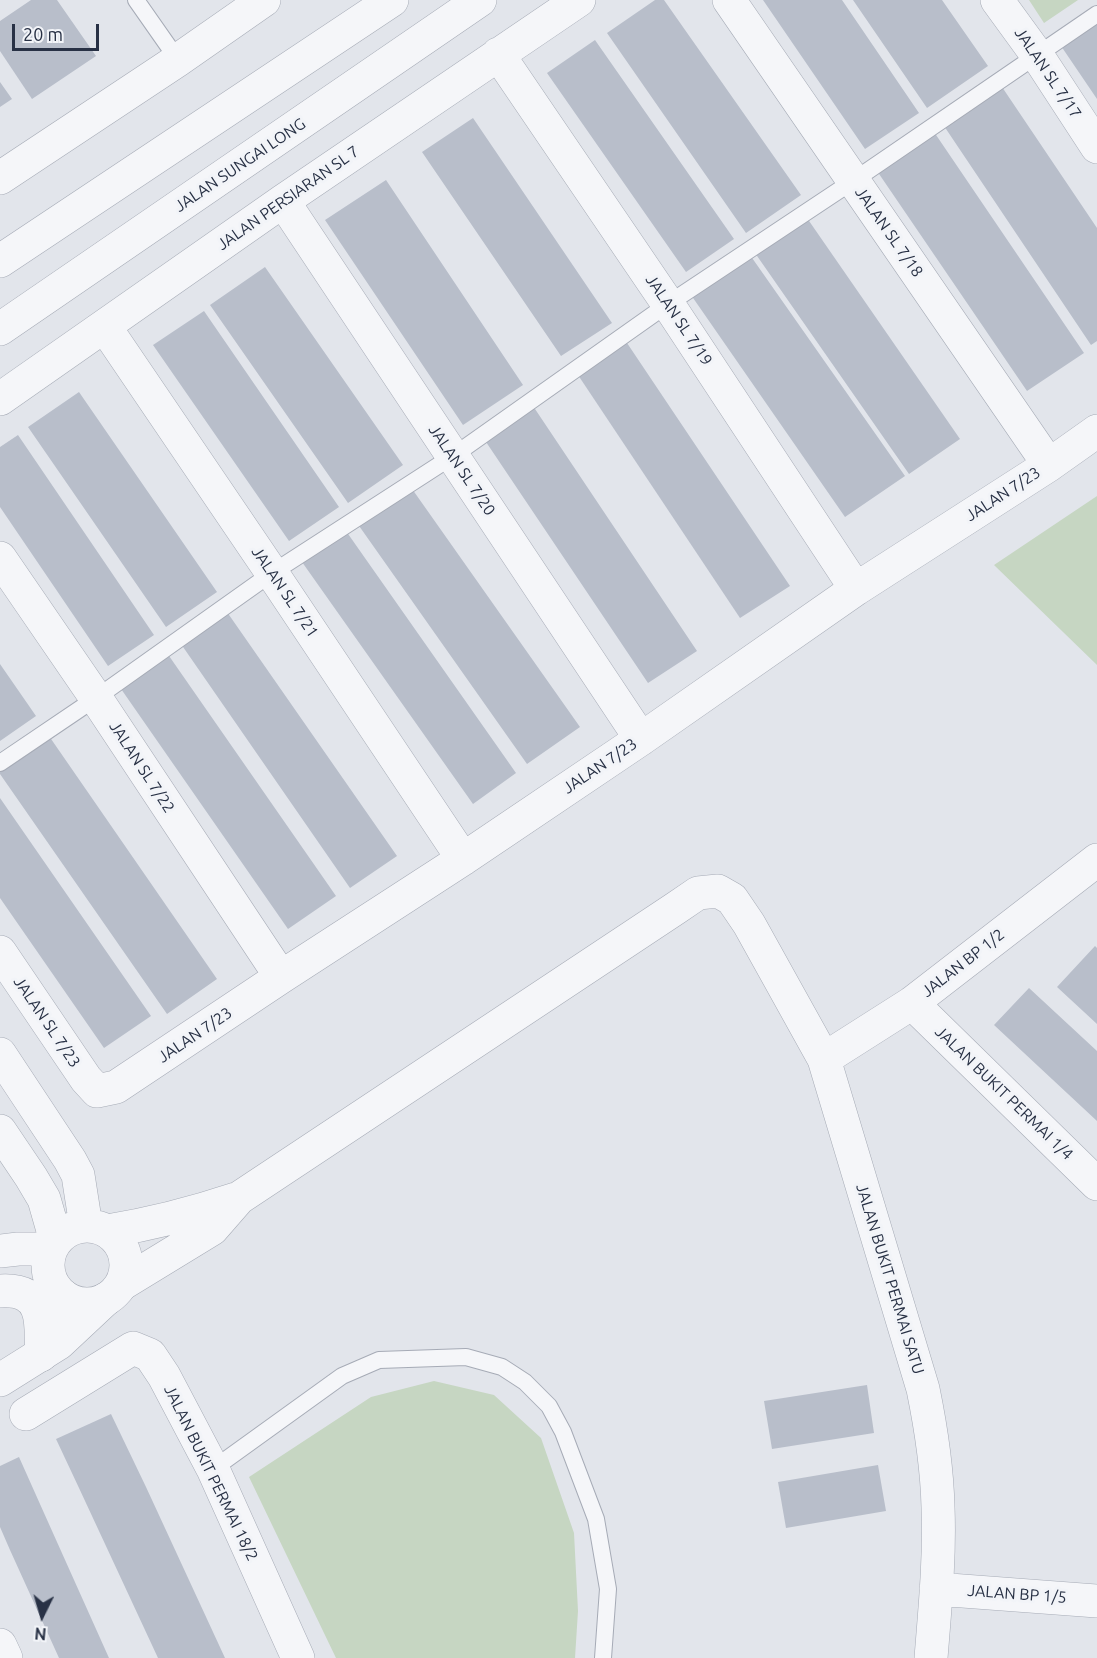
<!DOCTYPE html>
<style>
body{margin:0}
#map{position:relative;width:1097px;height:1658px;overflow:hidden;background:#e2e5eb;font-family:Ubuntu,sans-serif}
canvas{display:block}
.north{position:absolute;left:12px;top:1586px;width:60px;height:60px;-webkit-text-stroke:4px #f2f4f8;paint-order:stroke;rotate:185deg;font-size:16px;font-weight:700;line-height:24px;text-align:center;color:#283145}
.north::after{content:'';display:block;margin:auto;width:21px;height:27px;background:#283145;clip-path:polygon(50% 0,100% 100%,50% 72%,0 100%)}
.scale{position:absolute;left:12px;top:24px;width:87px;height:27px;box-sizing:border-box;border:3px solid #283145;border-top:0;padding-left:8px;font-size:18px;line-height:21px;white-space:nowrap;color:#283145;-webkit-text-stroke:4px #f2f4f8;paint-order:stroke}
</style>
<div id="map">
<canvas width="1097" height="1658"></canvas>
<div class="north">N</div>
<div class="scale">20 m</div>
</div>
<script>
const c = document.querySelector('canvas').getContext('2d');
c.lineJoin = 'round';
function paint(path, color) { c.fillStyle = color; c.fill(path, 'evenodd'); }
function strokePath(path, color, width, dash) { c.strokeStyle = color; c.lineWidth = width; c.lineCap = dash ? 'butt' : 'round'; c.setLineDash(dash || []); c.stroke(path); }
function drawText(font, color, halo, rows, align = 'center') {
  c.font = font + ' Ubuntu,sans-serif'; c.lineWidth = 6; c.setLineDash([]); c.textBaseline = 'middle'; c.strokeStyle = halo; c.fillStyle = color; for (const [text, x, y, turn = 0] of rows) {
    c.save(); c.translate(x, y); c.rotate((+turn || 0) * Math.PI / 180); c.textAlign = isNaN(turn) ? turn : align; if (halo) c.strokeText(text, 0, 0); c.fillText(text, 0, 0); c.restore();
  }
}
paint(new Path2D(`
 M1029,0H1078L1044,23Z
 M1097,496V665L994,565Z
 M434,1381L494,1395L541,1438L574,1533L578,1611L575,1658H336L249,1477L371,1397Z`), '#c6d6c2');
paint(new Path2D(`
 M31,0H57L96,56L32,99L0,51V21Z
 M655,0H664L801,195L746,233L607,33Z
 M763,0H842L919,113L865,149Z
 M853,0H942L988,66L927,108Z
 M1097,17V99L1059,43Z
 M595,40L734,239L686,272L547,73Z
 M0,82L12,99L0,107Z
 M1000,84L1097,228V341L1091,345L942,123Z
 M473,118L612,323L561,356L422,152Z
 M932,129L1084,353L1027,391L875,168Z
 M386,180L523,385L463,425L325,220Z
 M807,218L960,439L909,474L755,253Z
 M750,255L905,476L845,517L691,295Z
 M265,267L403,465L348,503L210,305Z
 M204,311L339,507L289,541L153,345Z
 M625,340L790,586L740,618L576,372Z
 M79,392L217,592L166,627L28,427Z
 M531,403L697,651L648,683L482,436Z
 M18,435L154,635L108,666L0,507V447Z
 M410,486L580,727L527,764L357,523Z
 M346,531L516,773L473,804L302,562Z
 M227,612L397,856L350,888L181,644Z
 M167,653L336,896L288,929L119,686Z
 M0,664L36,716L0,741Z
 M49,736L217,979L167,1014L0,774V769Z
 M0,798L151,1016L104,1048L0,898Z
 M1095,946L1097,948V1024L1057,987Z
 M1029,988L1097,1051V1121L994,1025Z
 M867,1385L874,1433L772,1449L764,1401Z
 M111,1414L146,1487L225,1658H158L79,1488L56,1439Z
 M19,1457L44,1513L109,1658H59L10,1550L0,1527V1466Z
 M878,1465L886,1511L786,1528L778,1482Z`), '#b8beca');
const service = new Path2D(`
 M136,0L178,60
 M0,763L96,698L272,573L453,456L668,304L853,181L1097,14
 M213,1469L342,1376L379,1360L466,1357L502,1367L525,1382L549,1406L563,1432L596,1519L608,1589L603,1658`);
const minor = new Path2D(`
 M729,0L1049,465
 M997,0L1037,55L1097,147
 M498,54L668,304L856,589
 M0,178L178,60L264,0
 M283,201L641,739
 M105,327L272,573L463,859
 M0,399L283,201L579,0
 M0,558L96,698L281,977
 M0,952L86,1079L97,1091L116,1087L281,977L463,859L641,739L856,589L1049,465L1097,431
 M912,1003L1097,1184
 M824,1059L912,1003L1097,860
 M107,1231C152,1224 194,1213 236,1199
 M122,1284L212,1229L239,1198L676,908L698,893L718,891L732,899L749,924L824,1059L923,1389C931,1428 937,1467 938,1507C940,1557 935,1608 931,1658
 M59,1343L63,1296
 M0,1380L59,1343L106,1299
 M26,1414L133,1348L150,1355L164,1376L213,1469L298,1658
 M936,1589L1097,1601
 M0,1645L6,1658`);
const tertiary = new Path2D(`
 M0,261L392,0
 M0,329L480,0
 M0,1054L70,1160L78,1175L86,1226
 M0,1131L31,1177L44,1199L56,1241
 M48 1265a39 39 0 1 1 78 0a39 39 0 1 1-78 0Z
 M0,1251L18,1249H51
 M0,1291C45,1288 42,1322 41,1355`);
strokePath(service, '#a6abb6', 18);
strokePath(minor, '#a6abb6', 34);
strokePath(tertiary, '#a6abb6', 34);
strokePath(service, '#f5f6f9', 16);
strokePath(minor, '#f5f6f9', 33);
strokePath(tertiary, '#f5f6f9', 33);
drawText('16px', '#283145', '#f2f4f8', [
 ["JALAN SL 7/17",1048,73,56],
 ["JALAN SUNGAI LONG",240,165,-34],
 ["JALAN PERSIARAN SL 7",288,198,-35],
 ["JALAN SL 7/18",889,232,55],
 ["JALAN SL 7/19",679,320,56],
 ["JALAN SL 7/20",462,470,56],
 ["JALAN 7/23",1003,494,-33],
 ["JALAN SL 7/21",285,592,56],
 ["JALAN 7/23",600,766,-34],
 ["JALAN SL 7/22",142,767,57],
 ["JALAN BP 1/2",963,963,-38],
 ["JALAN SL 7/23",47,1022,56],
 ["JALAN 7/23",195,1035,-34],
 ["JALAN BUKIT PERMAI 1/4",1004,1093,44],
 ["JALAN BUKIT PERMAI SATU",890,1279,73],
 ["JALAN BUKIT PERMAI 18/2",211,1473,64],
 ["JALAN BP 1/5",1017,1594,4]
]);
</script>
